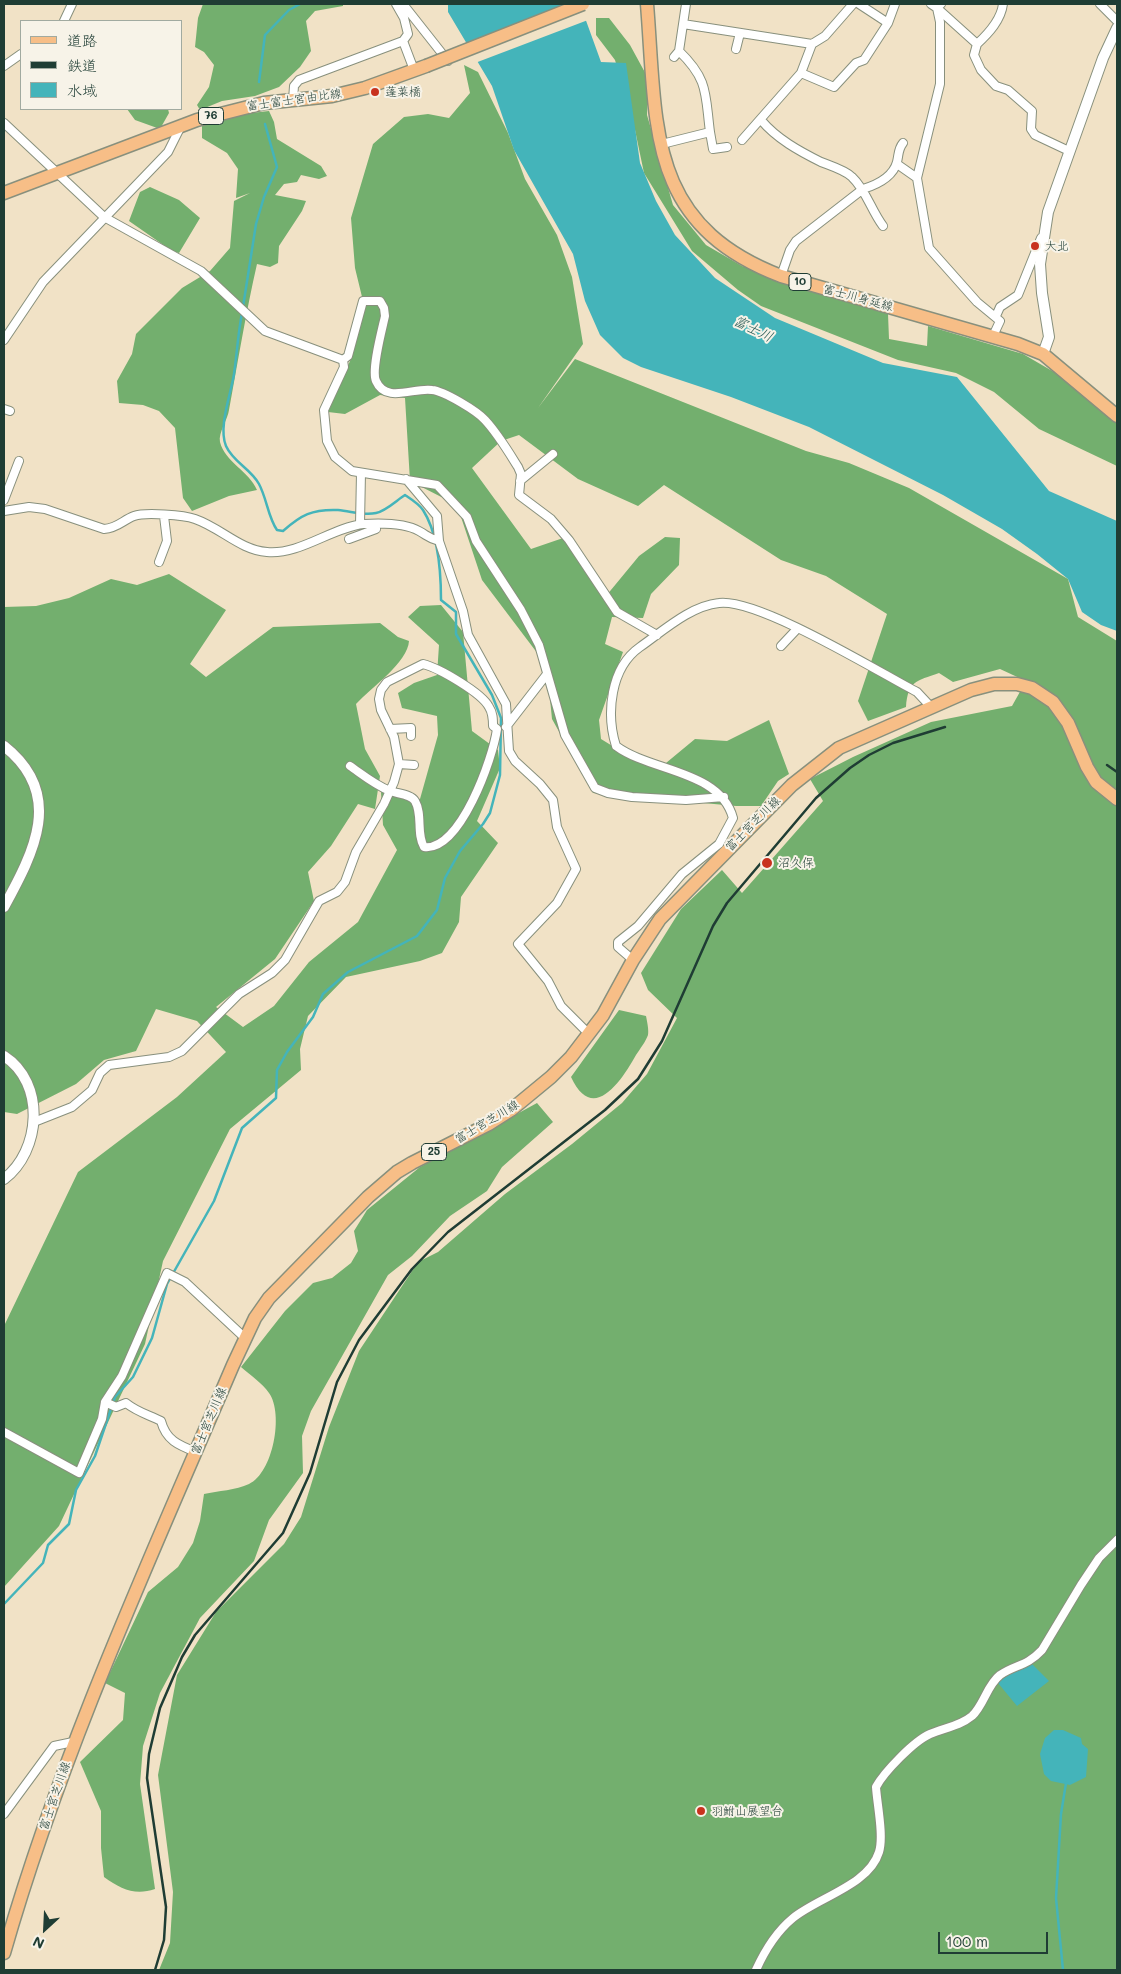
<!DOCTYPE html>
<meta charset="utf-8">
<style>
body{margin:0}
#map{position:relative;width:1121px;height:1974px;overflow:hidden;background:#f1e2c6;font-family:Mali,"Klee One",sans-serif}
canvas{display:block}
.frame{position:absolute;inset:0;border:5px solid #1f3d34;pointer-events:none}
.legend{position:absolute;left:20px;top:20px;width:162px;height:90px;box-sizing:border-box;background:#f7f3e8;border:1px solid #a1aaa0;margin:0;padding:6px 9px;list-style:none;font-size:15px;color:#1f3d34}
.legend li{display:flex;align-items:center;gap:10px;height:25px}
.legend b{width:25px;border:1px solid #a1aaa0}
.north{position:absolute;left:20px;top:1904px;width:50px;height:50px;-webkit-text-stroke:4px #f7f3e8;paint-order:stroke;rotate:205deg;font-size:14px;font-weight:700;line-height:20px;text-align:center;color:#1f3d34}
.north::after{content:'';display:block;margin:auto;width:18px;height:22px;background:#1f3d34;clip-path:polygon(50% 0,100% 100%,50% 72%,0 100%)}
.scale{position:absolute;left:938px;top:1932px;width:110px;height:22px;box-sizing:border-box;border:2px solid #1f3d34;border-top:0;padding-left:6px;font-size:15px;line-height:18px;white-space:nowrap;color:#1f3d34;-webkit-text-stroke:4px #f7f3e8;paint-order:stroke}
</style>
<div id="map">
<canvas width="1121" height="1974"></canvas>
<div class="frame"></div>
<ul class="legend">
<li><b style="height:6px;background:#f7be87"></b>道路</li>
<li><b style="height:6px;background:#1f3d34"></b>鉄道</li>
<li><b style="height:14px;background:#44b4ba"></b>水域</li>
</ul>
<div class="north">N</div>
<div class="scale">100 m</div>
</div>
<script>
const c = document.querySelector('canvas').getContext('2d');
c.lineJoin = 'round';
function paint(path, color) { c.fillStyle = color; c.fill(path, 'evenodd'); }
function strokePath(path, color, width, dash) { c.strokeStyle = color; c.lineWidth = width; c.lineCap = dash ? 'butt' : 'round'; c.setLineDash(dash || []); c.stroke(path); }
function drawText(font, color, halo, rows, align = 'center') {
  c.font = font + ' Mali,"Klee One",sans-serif'; c.lineWidth = 4; c.setLineDash([]); c.textBaseline = 'middle'; c.strokeStyle = halo; c.fillStyle = color; for (const [text, x, y, turn = 0] of rows) {
    c.save(); c.translate(x, y); c.rotate((+turn || 0) * Math.PI / 180); c.textAlign = isNaN(turn) ? turn : align; if (halo) c.strokeText(text, 0, 0); c.fillText(text, 0, 0); c.restore();
  }
}
paint(new Path2D(`
 M203,4H343V6L315,11L306,21L311,51L300,67L279,87L255,96L222,101L200,110L197,105L209,87L214,65L204,52L195,47L198,18Z
 M596,18H609L630,45L648,78L647,115L673,205L706,245L742,266L888,314L889,339L927,346L928,326L1023,354L1054,372L1117,422V466L1039,429L994,392L956,373L898,360L761,306L738,290L692,251L644,173L635,130L615,60L596,35Z
 M464,65L478,72L508,133L525,179L557,235L572,277L583,344L538,408L575,359L806,451L849,463L909,488L1068,579L1078,617L1117,641V1970H159L170,1943L173,1892L158,1775L177,1675L216,1612L284,1544L301,1517L329,1427L359,1351L418,1262L438,1252L505,1194L572,1144L622,1103L647,1074L677,1018L648,990L641,973L681,909L722,870L742,893L823,801L810,779L853,757L931,722L1012,706L1026,681L1000,669L953,682L939,673C916,681 908,681 906,707L868,721L858,701L887,614L826,576L781,560L664,485L638,506L578,479L519,435L501,441L472,468L531,549L566,537L606,596L639,556L665,537L680,538L679,565L651,594L643,618L612,617L605,644L623,652L599,720L601,739L640,763H666L695,739L727,741L769,720L789,774L778,781L761,806H736L593,793L552,719L548,679L544,662L482,580L457,505L410,481L405,398L380,395L345,414L328,412L350,361L363,301L355,268L351,218L373,144L404,117L428,114L449,118L470,93Z
 M127,109H168L169,113L160,129L135,120Z
 M269,111L274,122L277,139L321,166L327,176L319,179L301,175L297,182L284,184L275,195L306,201L302,211L279,246L278,263L270,267L257,264C246,312 238,361 229,410C228,419 218,433 220,442C225,462 249,471 257,490L229,496L192,511L183,498L175,428L159,411L143,405L119,403L117,381L132,354L136,334L182,288L210,271L230,248L234,201L250,193L236,198L238,169L227,153L202,138V126L224,116Z
 M150,187L179,200L200,218L179,253L172,251L129,221L140,192Z
 M169,574L226,610L190,664L206,677L273,627L380,623L398,637L409,641C408,662 371,688 356,704L365,749L380,776L375,809L358,804L331,846L308,872L314,901L275,959L216,1007L243,1027L274,1006L309,962L358,922L397,850L383,825L381,792L420,799L438,735L437,716L402,708L398,693L414,683L437,675L439,645L408,617L420,606L441,605L463,632L472,731L498,750L500,768L477,821L498,843L461,897L459,922L442,953L420,961L346,977L308,1016L300,1049L301,1070L230,1129L163,1261L145,1344L59,1526L4,1587V1326L78,1172L177,1097L226,1052L197,1021L156,1009L136,1051L104,1060L76,1084L17,1114L4,1112V607L36,606L69,598L111,579L137,585Z
 M619,1010L646,1016C647,1021 649,1030 648,1035C646,1041 640,1049 636,1055C622,1080 593,1125 571,1077Z
 M537,1103L553,1122L502,1167L487,1191L450,1216L412,1256L388,1275L311,1411L302,1436L303,1473L269,1520L254,1561L200,1618L160,1693L143,1746L140,1784L155,1889C135,1896 121,1889 104,1877L101,1848V1811L80,1762L123,1720L125,1693L105,1683L148,1592L178,1567L193,1543L200,1521L204,1494C218,1491 236,1490 249,1484C273,1473 284,1414 269,1393C262,1383 250,1375 241,1367L285,1311L313,1283L332,1278L351,1263L358,1251L354,1231L367,1210L420,1167Z`), '#73af6e');
paint(new Path2D(`
 M448,4H580L601,62L626,63L640,163L656,201L675,235L715,278L775,318L883,363L957,377L1049,491L1117,521V631L1101,625L1082,612L1068,579L1037,554L1002,529L943,495L809,427L731,397L641,367L623,358L600,335L585,301L573,254L514,150L492,86L448,12Z
 M1027,1659L1049,1681L1017,1706L998,1683Z
 M1054,1730H1063L1081,1738L1082,1744L1088,1749L1086,1777L1070,1785L1051,1781L1044,1774L1040,1754L1045,1738Z`), '#44b4ba');
paint(new Path2D(`
 M582,4L588,20L475,63L467,50Z`), '#f1e2c6');
strokePath(new Path2D(`
 M259,82L265,35L289,10L300,4
 M243,307L256,224L264,197L277,167L265,124
 M4,1604L43,1563L48,1545L69,1524L76,1490L95,1456L115,1397L133,1377L152,1338L167,1284L214,1201L242,1128L276,1098L277,1070L287,1052L313,1017L323,994L348,972L417,936L437,910L445,878L460,851L483,824L490,813L500,775L501,718L492,695L456,634V612L441,600C441,572 439,535 423,510C419,504 411,499 405,495C397,500 386,511 376,513C363,516 351,511 338,510C312,509 301,515 283,531L277,530C268,517 267,499 259,484C251,469 233,462 226,446C218,427 231,394 234,374C237,354 238,333 242,313
 M1063,1970L1056,1898L1061,1814L1066,1783`), '#44b4ba', 2.5);
const minor = new Path2D(`
 M403,4L448,61
 M859,4L888,23
 M931,4L937,8L940,22V84L917,178L929,248L977,302L1000,321L993,336
 M941,4L937,8L977,44C989,33 1001,20 1003,4
 M1100,4L1117,21
 M64,21L72,4
 M683,24L812,44L825,36L853,4
 M403,41L414,70
 M977,44L974,55L981,70L996,86L1008,90L1032,111L1031,129L1035,135L1069,151
 M736,49L740,33
 M674,57L679,51L686,4
 M4,66L21,54
 M801,73L834,87L856,63L864,60L888,23L895,4
 M293,100L294,86L299,80L403,41L408,34L404,18L396,4
 M761,120C777,139 799,151 821,162C831,166 845,170 852,177C866,190 871,210 883,226
 M4,123L104,217L201,271L265,331L343,360L344,367L324,410L327,441L335,457L352,471L437,485L467,517L476,541L521,610L539,645L565,735L595,788L608,793L632,797L686,800L724,797
 M710,132L713,149L727,147
 M742,140L801,73L812,44
 M662,144L710,132C705,94 709,80 679,51
 M897,164L917,178
 M781,276L790,250L796,241L863,189C876,185 893,177 897,162C899,154 898,149 903,143
 M996,316L1000,307L1018,295L1041,238
 M4,340L43,282L168,152L181,126
 M343,360L348,356L363,301H380L384,308L385,316C382,330 371,370 376,381C386,404 414,387 432,390C444,391 477,411 485,420C498,434 508,451 518,467L521,474L519,495L551,519L569,540L617,612L657,635
 M4,409L10,411
 M406,479L437,516L439,541L463,611L468,635L506,704L509,751L515,761L540,784L553,800L557,827L576,869L557,903L518,944L548,981L561,1006L589,1034
 M520,481L553,454
 M4,500L19,461
 M4,511L29,507L45,509L104,529C118,528 123,520 134,516C145,512 184,515 195,519C221,528 240,550 267,552C300,555 331,528 363,524C379,523 405,523 419,531C428,536 428,538 439,541
 M360,524L361,473
 M349,539L376,529L373,524
 M159,562L167,541L164,516
 M781,646L797,629
 M506,727L547,674
 M390,729L411,728V736
 M399,764L414,765
 M633,960L618,947V942L638,926L682,874L719,844L733,818C720,770 651,772 616,746C606,714 610,668 640,647C663,631 690,606 719,603C758,598 877,671 917,692L931,707
 M34,1122L72,1107L92,1090L100,1073L109,1065L169,1057L182,1051L239,994L272,973L285,960L319,901L337,892L345,882L356,852L384,804L394,782L399,764L394,737L381,710L379,699L381,690L387,682L423,664C439,668 482,693 489,707C493,713 493,719 493,726L497,729C493,758 460,852 424,847C416,833 423,815 415,801C411,794 398,794 390,791C375,785 363,775 350,766
 M105,1402L116,1407L126,1403C137,1412 149,1415 161,1421C166,1440 178,1445 196,1452
 M4,1432L79,1473L102,1419L105,1402L122,1376L167,1273L185,1282L245,1338
 M4,1814L54,1746L73,1742
 M756,1970C765,1950 776,1932 793,1918C819,1897 869,1885 879,1852C884,1836 877,1804 876,1787C884,1772 914,1741 930,1734C944,1728 960,1726 972,1716C984,1705 987,1685 1000,1675C1016,1664 1026,1667 1042,1650L1081,1585L1099,1558L1117,1540`);
const tertiary = new Path2D(`
 M1043,354L1049,337L1042,293L1040,264L1048,212L1103,58L1117,28
 M4,746C65,794 34,852 4,907
 M4,1056C46,1083 41,1151 4,1179`);
const primary = new Path2D(`
 M647,4C657,127 646,224 781,276L1018,344L1043,354L1117,416
 M4,193L197,120L264,103L332,96L365,88L426,66
 M4,1953C62,1750 150,1559 233,1365L255,1318L269,1298L368,1197L397,1172L412,1163L489,1124L511,1110L551,1077L571,1057L603,1015L633,960L660,919L792,785L839,748L971,690L994,684H1017L1032,688L1053,702L1068,723L1087,767L1096,782L1117,799`);
strokePath(minor, '#88907d', 10);
strokePath(tertiary, '#88907d', 12);
strokePath(primary, '#88907d', 15);
strokePath(minor, '#fff', 8);
strokePath(tertiary, '#fff', 10);
strokePath(primary, '#f7be87', 12);
strokePath(new Path2D(`
 M1107,765L1117,772
 M155,1970L164,1940L166,1907L147,1778L149,1754L160,1708L182,1657L195,1635L283,1533L310,1473L337,1382L359,1340L412,1269L448,1232L605,1110L638,1079L662,1041L713,926L727,903L816,798L850,768L869,755L893,743L945,727`), '#1f3d34', 2.5);
const primaryBridge = new Path2D(`
 M426,66L583,4`);
strokePath(primaryBridge, '#88907d', 15, []);
strokePath(primaryBridge, '#f7be87', 12);
for (const [x, y, r, color] of [
 [375,92,5,"#c8321e"],
 [1035,246,5,"#c8321e"],
 [767,863,6,"#c8321e"],
 [701,1811,5,"#c8321e"]
]) { const dot = new Path2D(); dot.arc(x, y, r, 0, 2 * Math.PI); c.fillStyle = color; c.fill(dot); strokePath(dot, '#f7f3e8', 2); }
for (const [x, y, w] of [
 [211,116,25],
 [800,282,22],
 [434,1152,25]
]) { const box = new Path2D(); box.roundRect(x - w / 2, y - 8.5, w, 17, 4); c.fillStyle = '#f7f3e8'; c.fill(box); strokePath(box, '#1f3d34', 1); }
drawText('bold 11px', '#1f3d34', null, [
 ["76",211,116],
 ["10",800,282],
 ["25",434,1152]
]);
drawText('12px', '#1f3d34', '#f7f3e8', [
 ["蓬莱橋",385,92],
 ["大北",1045,246],
 ["沼久保",778,863],
 ["羽鮒山展望台",711,1811]
], 'left');
drawText('12px', '#1f3d34', '#f7f3e8', [
 ["富士富士宮由比線",294,100,-8],
 ["富士川身延線",858,298,15],
 ["富士宮芝川線",753,824,-45],
 ["富士宮芝川線",487,1122,-31],
 ["富士宮芝川線",209,1421,-67],
 ["富士宮芝川線",55,1796,-71]
]);
drawText('italic 14px', '#285b56', '#f7f3e8', [
 ["富士川",753,329,26]
]);
</script>
